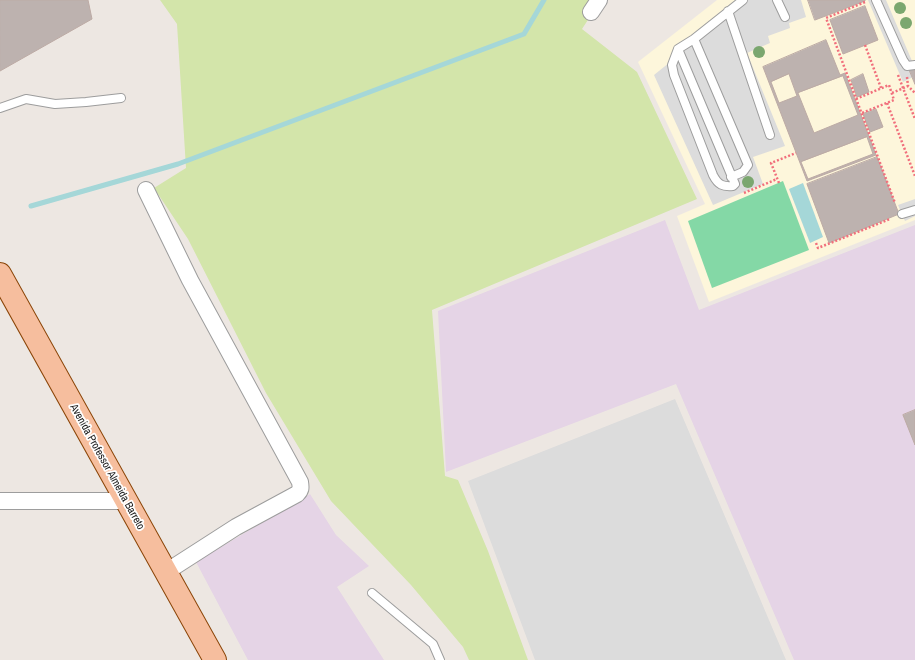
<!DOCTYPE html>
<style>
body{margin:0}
canvas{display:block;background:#ede7e2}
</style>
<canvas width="915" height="660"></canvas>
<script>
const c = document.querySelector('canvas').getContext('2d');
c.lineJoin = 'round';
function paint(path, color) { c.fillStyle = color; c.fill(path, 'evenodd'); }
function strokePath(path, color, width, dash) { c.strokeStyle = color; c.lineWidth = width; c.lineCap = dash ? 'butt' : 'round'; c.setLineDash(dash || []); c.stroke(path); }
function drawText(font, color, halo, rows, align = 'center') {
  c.font = font + ' "Archivo Narrow",sans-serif'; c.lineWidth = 3.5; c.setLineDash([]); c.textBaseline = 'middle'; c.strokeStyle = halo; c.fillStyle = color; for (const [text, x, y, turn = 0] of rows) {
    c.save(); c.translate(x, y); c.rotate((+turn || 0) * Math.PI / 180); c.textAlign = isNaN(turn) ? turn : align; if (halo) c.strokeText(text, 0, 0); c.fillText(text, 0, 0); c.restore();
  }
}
paint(new Path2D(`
 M665,220L699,310L915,225V660H794L676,384L446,472L438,311Z
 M310,494L336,535L369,566L337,587L384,660H248L196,562Z`), '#e5d4e6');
paint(new Path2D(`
 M717,0H915V220L709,302L677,216L705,204L638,62Z`), '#fdf6db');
paint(new Path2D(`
 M160,0H601L582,29L637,72L697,199L432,310L445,476L458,480L488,551L528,660H469L463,647L411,585L331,501L266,393L188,239L154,188L186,168L177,24Z`), '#d3e5aa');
paint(new Path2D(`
 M783,181L809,250L712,288L688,221Z`), '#84d8a6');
paint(new Path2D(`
 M747,0H801L806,17L789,23L790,28L768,36L770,43L747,53L785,146L753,157L763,184L713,205L654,75Z
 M868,0H886L915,68V76L903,82Z
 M915,199V216L905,221L898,205Z
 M675,399L786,660H535L468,481Z`), '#dcdcdc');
paint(new Path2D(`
 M803,183L823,237L810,243L789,189Z`), '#a5d7d8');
strokePath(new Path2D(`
 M31,206L178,164L524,34L544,0`), '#a5d7d8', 5);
const building = new Path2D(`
 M0,0H88L92,19L0,71Z
 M808,0H865V1L815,20Z
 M865,6L878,40L843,54L830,20Z
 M826,40L840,75L845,73L876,155L807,181L763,67Z
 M909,69L915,70V84Z
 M789,74L797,96L779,103L771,82Z
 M863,74L869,92L857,97L851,80Z
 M843,76L858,115L814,133L798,93Z
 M876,109L883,127L870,132L863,114Z
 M867,137L873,154L808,179L801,162Z
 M877,157L899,214L829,243L807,184Z
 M915,410V445L903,415Z`);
paint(building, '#bdb2af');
strokePath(building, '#bdaba5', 1);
const service = new Path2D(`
 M777,0L785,17
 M876,0L903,60L907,66L915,65
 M728,11L770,135
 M694,39L748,165L743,172L731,177
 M678,49L735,184L733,186C723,187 718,185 713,175L674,75L672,65L678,49L694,39L743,0
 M0,108L26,99L55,104L86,102L121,98
 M902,214L915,210
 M372,593L433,644L440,660`);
const minor = new Path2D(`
 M591,12L599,0
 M146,190L190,280L300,482C301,488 301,490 297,494L236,527L166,572
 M0,501H126`);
const primary = new Path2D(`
 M0,274L215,660`);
strokePath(service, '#9d9d9d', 10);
strokePath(minor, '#9d9d9d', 18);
strokePath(primary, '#8b4508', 24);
strokePath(new Path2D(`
 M865,2L826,18L895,203
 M865,45L881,88
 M898,75L915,119
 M907,77L908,86L915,93
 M892,93L908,86
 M856,99L889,85L894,100L862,113
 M887,103L915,176
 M779,183L771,163L796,153
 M744,193L777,179
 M816,243L818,248L890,219`), '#f16f7c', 2.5, [2, 2]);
strokePath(service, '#fff', 8);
strokePath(minor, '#fff', 16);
strokePath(primary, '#f6be9e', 22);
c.fillStyle = '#7ba76f';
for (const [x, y] of [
 [900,8],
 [906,23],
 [759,52],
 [748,182]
]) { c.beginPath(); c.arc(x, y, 6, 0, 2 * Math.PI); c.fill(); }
drawText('11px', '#1c1c1c', '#fff', [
 ["Avenida Professor Almeida Barreto",107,467,61]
]);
</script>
